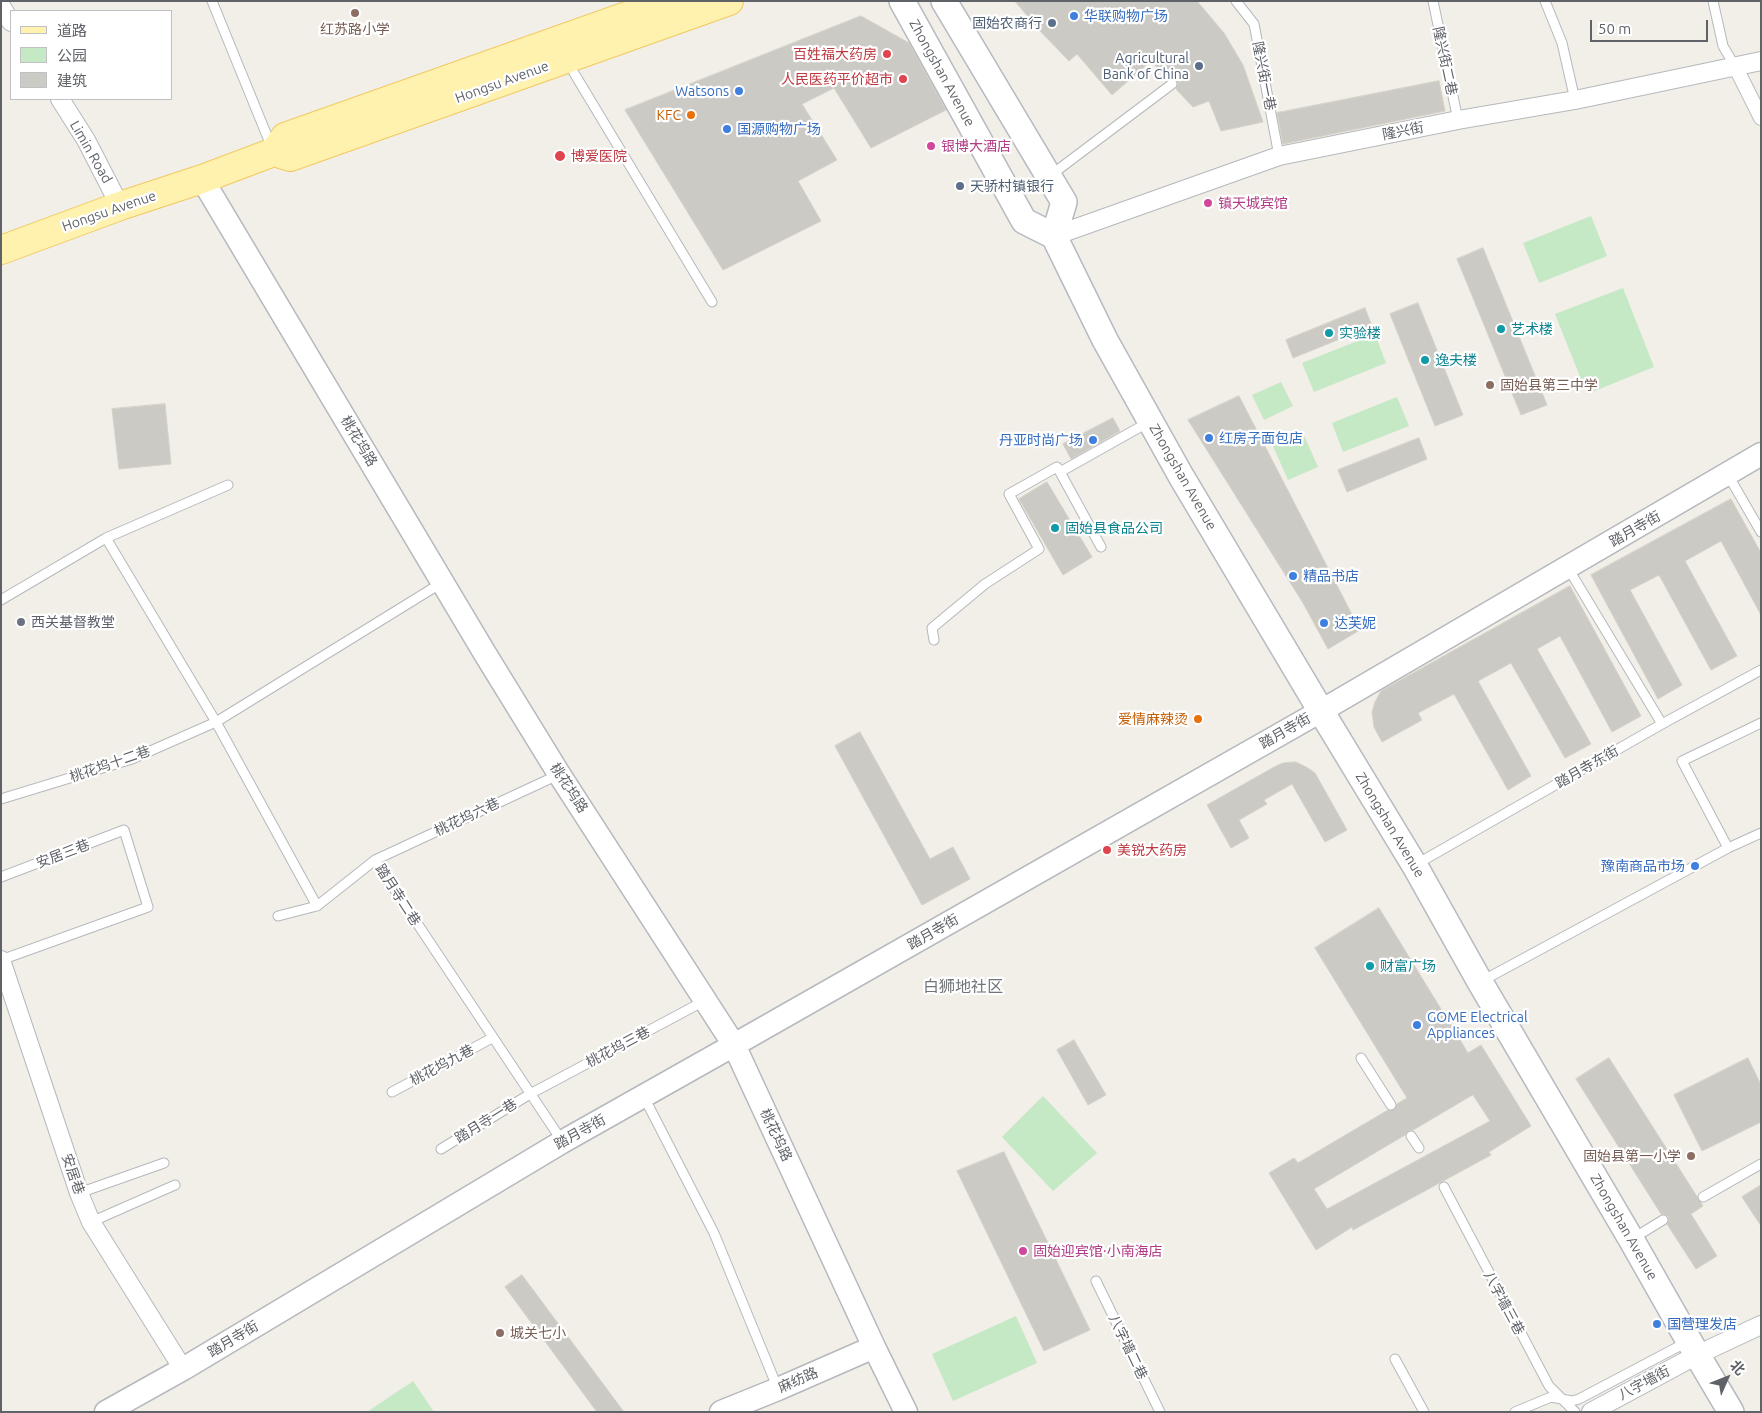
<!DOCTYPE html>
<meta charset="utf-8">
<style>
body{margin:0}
#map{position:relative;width:1762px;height:1413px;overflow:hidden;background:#f1efe8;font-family:Ubuntu,"Noto Sans SC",sans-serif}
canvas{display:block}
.frame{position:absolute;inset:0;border:2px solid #5f6368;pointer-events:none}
.legend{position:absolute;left:10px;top:10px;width:162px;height:90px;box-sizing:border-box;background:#fff;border:1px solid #bfc1c3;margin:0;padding:6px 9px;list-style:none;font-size:15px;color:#5f6368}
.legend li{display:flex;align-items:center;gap:10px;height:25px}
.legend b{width:25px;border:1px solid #bfc1c3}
.north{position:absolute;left:1702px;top:1353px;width:50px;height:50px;-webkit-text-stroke:4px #fff;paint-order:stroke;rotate:46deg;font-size:14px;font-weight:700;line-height:20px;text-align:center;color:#5f6368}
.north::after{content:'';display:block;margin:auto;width:18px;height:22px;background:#5f6368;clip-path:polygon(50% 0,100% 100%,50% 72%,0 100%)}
.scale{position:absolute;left:1590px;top:20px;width:118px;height:22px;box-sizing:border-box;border:2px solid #5f6368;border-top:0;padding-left:6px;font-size:15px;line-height:18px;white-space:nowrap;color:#5f6368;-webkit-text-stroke:4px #fff;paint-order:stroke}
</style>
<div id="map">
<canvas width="1762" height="1413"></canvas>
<div class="frame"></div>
<ul class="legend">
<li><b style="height:6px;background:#fff2af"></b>道路</li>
<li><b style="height:14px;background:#c5e8c5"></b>公园</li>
<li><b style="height:14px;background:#cccac5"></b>建筑</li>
</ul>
<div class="north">北</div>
<div class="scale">50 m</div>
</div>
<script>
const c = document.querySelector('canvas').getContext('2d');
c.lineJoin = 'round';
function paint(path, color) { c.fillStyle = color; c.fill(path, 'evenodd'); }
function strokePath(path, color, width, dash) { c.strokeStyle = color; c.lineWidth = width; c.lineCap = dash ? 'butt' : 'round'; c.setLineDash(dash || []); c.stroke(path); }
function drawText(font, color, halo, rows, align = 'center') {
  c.font = font + ' Ubuntu,"Noto Sans SC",sans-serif'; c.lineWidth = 4.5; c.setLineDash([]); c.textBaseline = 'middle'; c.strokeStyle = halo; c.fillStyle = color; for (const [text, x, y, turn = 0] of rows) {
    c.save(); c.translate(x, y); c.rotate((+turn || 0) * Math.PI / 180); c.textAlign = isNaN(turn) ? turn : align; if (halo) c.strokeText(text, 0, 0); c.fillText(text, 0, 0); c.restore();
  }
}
paint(new Path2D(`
 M1591,216L1607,256L1539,283L1523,243Z
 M1623,288L1654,367L1587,394L1555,314Z
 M1375,334L1386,363L1314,392L1302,363Z
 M1281,382L1293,406L1264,420L1252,395Z
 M1397,397L1409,426L1343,452L1332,423Z
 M1302,431L1318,467L1288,480L1272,444Z
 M1043,1096L1097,1153L1053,1191L1002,1137Z
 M1016,1316L1037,1363L953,1401L932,1354Z
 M413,1381L434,1412H367Z`), '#c5e8c5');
const building = new Path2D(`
 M1015,1H1197L1224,33L1243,65L1263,122L1221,131L1209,101L1193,107L1176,89L1178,84L1177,80L1172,78L1168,79L1151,61L1112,95L1077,54L1069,61L1041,32Z
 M861,16L909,43L946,110L871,148L834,88L802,104L837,160L798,181L821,221L723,270L625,110Z
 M1439,81L1445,111L1283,144L1277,113Z
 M1483,248L1547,405L1521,415L1457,259Z
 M1418,303L1463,415L1435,426L1390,314Z
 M1365,308L1372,326L1293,358L1286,340Z
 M1239,396L1360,630L1328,649L1303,603L1188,420Z
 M165,404L171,464L119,469L112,409Z
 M1113,418L1120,431L1071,459L1063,444Z
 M1419,438L1427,459L1347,492L1338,470Z
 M1047,482L1092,557L1063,575L1019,499Z
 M1731,499L1761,553V615L1721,541L1685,561L1737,656L1711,670L1659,575L1630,590L1682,685L1658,699L1591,575Z
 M1570,586L1641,716L1612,732L1560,636L1537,649L1591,744L1565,758L1511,663L1478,681L1531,776L1508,790L1454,694L1418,713L1422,720L1382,742L1374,727L1372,712L1375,702L1381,691Z
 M860,732L930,859L953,847L970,879L922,905L835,746Z
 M1296,762L1308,768L1315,773L1347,830L1325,842L1292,784L1264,800L1267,804L1239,820L1249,838L1231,848L1207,805L1276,766L1283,763Z
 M1379,908L1468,1053L1481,1045L1531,1126L1489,1152L1491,1155L1353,1230L1352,1227L1316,1250L1269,1173L1294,1158L1298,1163L1388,1110H1394L1397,1104L1407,1098L1315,948ZM1473,1095L1490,1121L1327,1209L1314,1189L1405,1135L1408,1131L1413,1130Z
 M1074,1040L1106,1095L1088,1105L1057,1050Z
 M1609,1058L1703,1206L1691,1214L1717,1256L1696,1269L1667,1224L1669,1220L1668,1216L1661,1214L1576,1079Z
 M1748,1058L1761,1085V1122L1702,1151L1674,1095Z
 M1004,1152L1090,1330L1044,1351L957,1171Z
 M1761,1185V1226L1742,1197Z
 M522,1275L624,1412H597L505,1287Z`);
paint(building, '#cccac5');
strokePath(building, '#d6d1c6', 1);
const service = new Path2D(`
 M212,1L272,148
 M1236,1L1254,24L1279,156
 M1433,1L1458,120
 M1545,1L1562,43L1575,100
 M1713,1L1723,46L1736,68
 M574,73L712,302
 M1051,175L1172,84
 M1060,472L1101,547
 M1728,475L1761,532
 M228,485L106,538L216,722L317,906L375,860L562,1141
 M1568,568L1662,724
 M1,600L106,538
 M934,640L932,628L985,584L1039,549L1009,494L1057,467L1060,472L1149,422
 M1,799L132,759L216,722L443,582
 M1728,848L1682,761L1761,723
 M375,860L558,775
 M1415,865L1662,724L1761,670
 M1,877L124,830L148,907L1,960
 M278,916L317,906
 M1480,982L1728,848L1761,833
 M1361,1058L1391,1105
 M392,1092L492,1038
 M644,1097L714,1233L778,1389
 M1411,1136L1419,1148
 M441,1149L530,1094L706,1000
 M1444,1187L1549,1386L1575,1412
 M79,1193L164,1163
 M1703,1197L1761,1164
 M91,1222L175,1185
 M1632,1239L1663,1220
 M1096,1281L1160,1412
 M1395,1359L1424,1412
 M1515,1412L1551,1397L1572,1401L1579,1399L1687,1342`);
const pedestrian = new Path2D(`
 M1736,68L1761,118`);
const minor = new Path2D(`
 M1,6L11,22
 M60,99L86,140L120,206
 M1054,236L1279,156L1458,120L1575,100L1761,61
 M1,960L79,1193L91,1222L183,1369
 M1591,1412L1697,1355L1761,1325`);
const tertiary = new Path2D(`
 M202,179L484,652L559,774L734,1045L874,1347L906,1412
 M106,1412L183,1369L562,1142L734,1045L1321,711L1761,454
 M721,1412L778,1389L874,1347`);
const secondary = new Path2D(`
 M902,1L1024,221L1054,236L1105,340L1181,476L1321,711L1415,866L1480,982L1631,1239L1689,1341L1731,1412
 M944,1L1064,202L1054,236`);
const primary = new Path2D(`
 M274,152L290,157L729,1
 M1,250L120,206L202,179L274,152L285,137L669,1`);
strokePath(service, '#b5b8bc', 11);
strokePath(pedestrian, '#b5b8bc', 16);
strokePath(minor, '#b5b8bc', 20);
strokePath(tertiary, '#b5b8bc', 25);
strokePath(secondary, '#b6babf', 28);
strokePath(primary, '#f2c960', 30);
strokePath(service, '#fff', 9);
strokePath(pedestrian, '#fff', 14);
strokePath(minor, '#fff', 18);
strokePath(tertiary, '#fff', 22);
strokePath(secondary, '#fff', 25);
strokePath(primary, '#fff2af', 28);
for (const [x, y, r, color] of [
 [355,13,5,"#8d6e63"],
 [1074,16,5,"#3f7fe0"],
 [1052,23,5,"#5c6f8a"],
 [887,54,5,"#e0444e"],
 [1199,66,5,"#5c6f8a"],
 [903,79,5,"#e0444e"],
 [739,91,5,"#3f7fe0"],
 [691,115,5,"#e8710a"],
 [727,129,5,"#3f7fe0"],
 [931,146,5,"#d1479c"],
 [560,156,6,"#e0444e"],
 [960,186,5,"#5c6f8a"],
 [1208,203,5,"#d1479c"],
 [1501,329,5,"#0f9aa8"],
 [1329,333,5,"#0f9aa8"],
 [1425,360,5,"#0f9aa8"],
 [1490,385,5,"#8d6e63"],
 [1209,438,5,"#3f7fe0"],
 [1093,440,5,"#3f7fe0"],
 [1055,528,5,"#0f9aa8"],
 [1293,576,5,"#3f7fe0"],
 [21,622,5,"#6b7280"],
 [1324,623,5,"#3f7fe0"],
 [1198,719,5,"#e8710a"],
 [1107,850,5,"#e0444e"],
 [1695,866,5,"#3f7fe0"],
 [1370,966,5,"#0f9aa8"],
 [1417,1025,5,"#3f7fe0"],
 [1691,1156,5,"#8d6e63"],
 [1023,1251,5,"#d1479c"],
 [1657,1324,5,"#3f7fe0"],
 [500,1333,5,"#8d6e63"]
]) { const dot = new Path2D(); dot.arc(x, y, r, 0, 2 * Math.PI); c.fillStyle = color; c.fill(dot); strokePath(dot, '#fff', 2); }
drawText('14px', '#366cbe', '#fff', [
 ["华联购物广场",1084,16],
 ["Watsons",729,91,"right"],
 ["国源购物广场",737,129],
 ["红房子面包店",1219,438],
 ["丹亚时尚广场",1083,440,"right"],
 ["精品书店",1303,576],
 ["达芙妮",1334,623],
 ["豫南商品市场",1685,866,"right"],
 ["GOME Electrical",1427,1017],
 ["Appliances",1427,1033],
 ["国营理发店",1667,1324]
], 'left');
drawText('14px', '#4e5e75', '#fff', [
 ["固始农商行",1042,23],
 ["Agricultural",1189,58],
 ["Bank of China",1189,74],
 ["天骄村镇银行",970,186,"left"]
], 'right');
drawText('14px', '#785e54', '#fff', [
 ["红苏路小学",355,29,"center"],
 ["固始县第三中学",1500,385],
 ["固始县第一小学",1681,1156,"right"],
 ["城关七小",510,1333]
], 'left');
drawText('14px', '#be3a42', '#fff', [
 ["百姓福大药房",877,54],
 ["人民医药平价超市",893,79],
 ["博爱医院",571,156,"left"],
 ["美锐大药房",1117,850,"left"]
], 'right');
drawText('14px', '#5f6368', '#fff', [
 ["隆兴街二巷",1445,61,78],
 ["Zhongshan Avenue",942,73,61],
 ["隆兴街一巷",1264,76,79],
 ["Hongsu Avenue",502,82,-20],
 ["隆兴街",1403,131,-11],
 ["Limin Road",91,152,60],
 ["Hongsu Avenue",109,211,-19],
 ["桃花坞路",359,441,59],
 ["Zhongshan Avenue",1183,477,60],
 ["踏月寺街",1635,529,-30],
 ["踏月寺街",1285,731,-30],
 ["桃花坞十二巷",110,764,-19],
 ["踏月寺东街",1587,767,-30],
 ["桃花坞路",569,788,57],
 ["桃花坞六巷",467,817,-25],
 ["Zhongshan Avenue",1390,825,59],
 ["安居三巷",63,854,-21],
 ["踏月寺二巷",398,895,57],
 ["踏月寺街",933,932,-30],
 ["桃花坞三巷",618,1047,-28],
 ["桃花坞九巷",442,1065,-28],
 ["踏月寺一巷",486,1121,-32],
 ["踏月寺街",580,1132,-29],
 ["桃花坞路",776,1135,65],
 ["安居巷",73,1174,71],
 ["Zhongshan Avenue",1624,1227,60],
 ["八字墙三巷",1504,1303,62],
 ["踏月寺街",233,1339,-31],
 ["八字墙二巷",1128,1347,64],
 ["麻纺路",798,1380,-24],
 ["八字墙街",1644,1383,-28]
]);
drawText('14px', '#c56008', '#fff', [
 ["KFC",681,115],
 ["爱情麻辣烫",1188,719]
], 'right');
drawText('14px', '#b23c85', '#fff', [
 ["银博大酒店",941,146],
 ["镇天城宾馆",1218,203],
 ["固始迎宾馆·小南海店",1033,1251]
], 'left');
drawText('14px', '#0d838f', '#fff', [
 ["艺术楼",1511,329],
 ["实验楼",1339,333],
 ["逸夫楼",1435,360],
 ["固始县食品公司",1065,528],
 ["财富广场",1380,966]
], 'left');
drawText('14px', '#5b616d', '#fff', [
 ["西关基督教堂",31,622]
], 'left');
drawText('16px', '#70757a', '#fff', [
 ["白狮地社区",963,987]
]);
</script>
